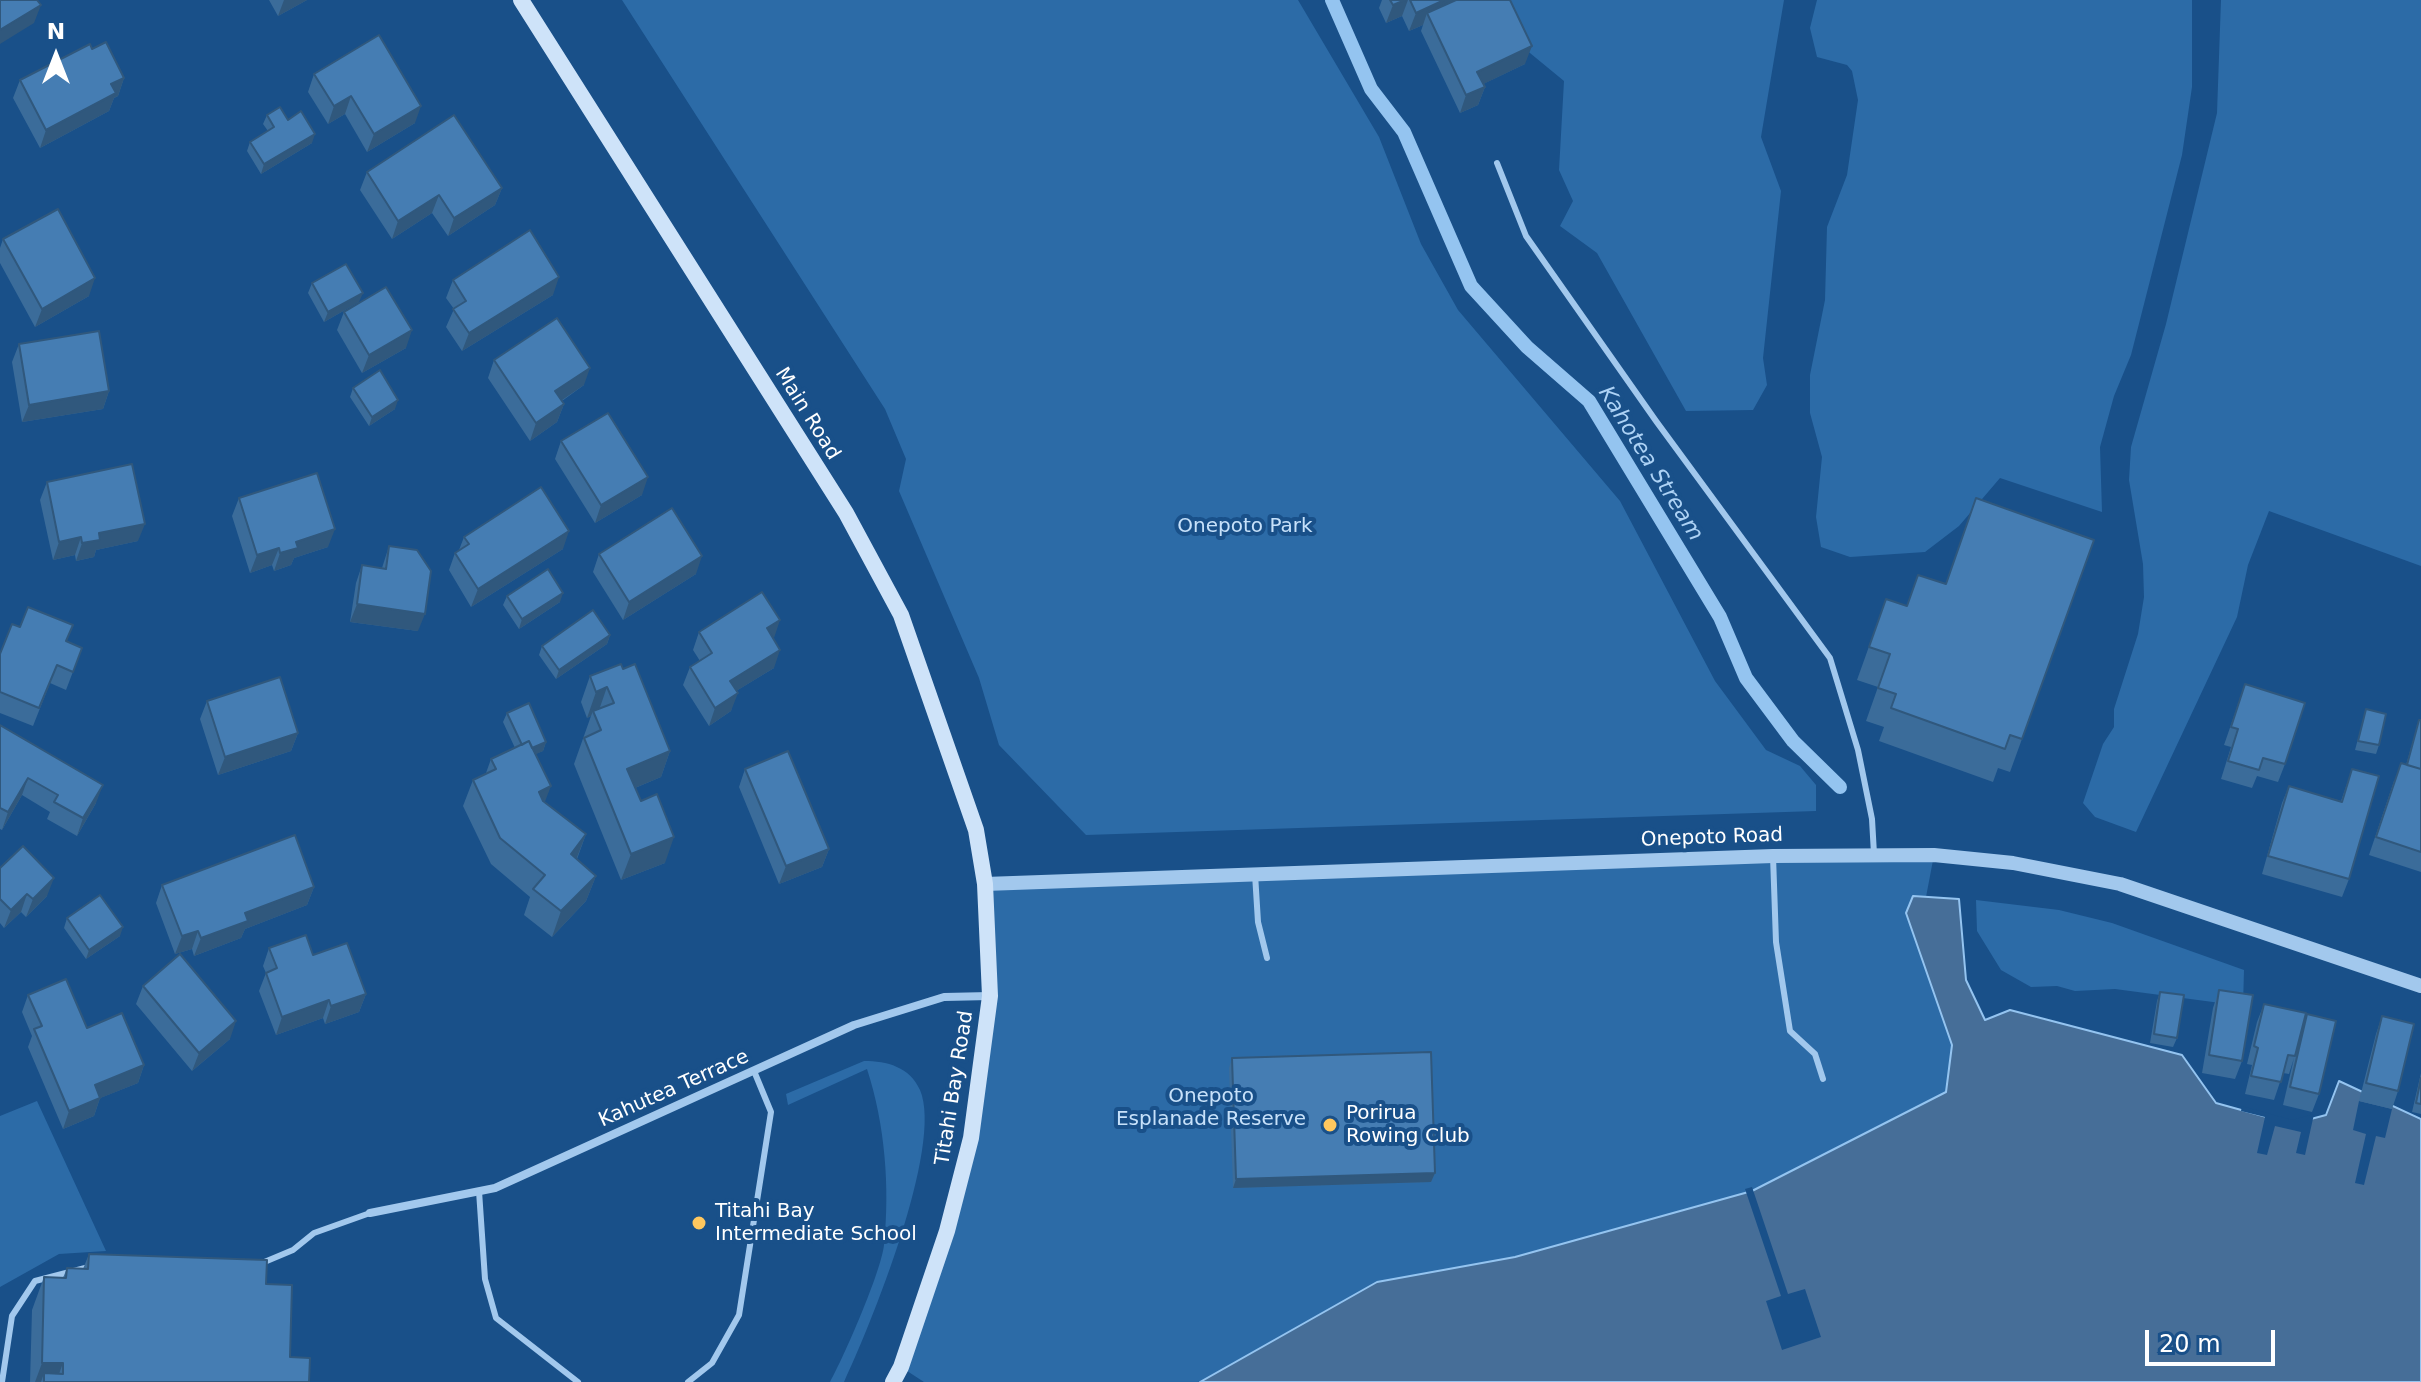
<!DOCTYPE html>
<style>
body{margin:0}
#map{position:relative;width:2421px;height:1382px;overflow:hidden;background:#195089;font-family:"DejaVu Sans",sans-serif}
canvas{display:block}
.north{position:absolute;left:16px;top:16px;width:80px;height:80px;-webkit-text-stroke:6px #195089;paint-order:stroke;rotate:0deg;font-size:22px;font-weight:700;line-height:32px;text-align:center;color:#fff}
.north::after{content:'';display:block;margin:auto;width:28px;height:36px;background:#fff;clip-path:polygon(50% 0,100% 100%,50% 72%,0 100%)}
.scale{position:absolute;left:2145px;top:1330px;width:130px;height:36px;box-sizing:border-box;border:4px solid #fff;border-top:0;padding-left:10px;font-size:24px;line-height:28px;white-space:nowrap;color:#fff;-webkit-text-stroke:6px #195089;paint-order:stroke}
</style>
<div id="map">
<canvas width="2421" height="1382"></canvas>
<div class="north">N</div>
<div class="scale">20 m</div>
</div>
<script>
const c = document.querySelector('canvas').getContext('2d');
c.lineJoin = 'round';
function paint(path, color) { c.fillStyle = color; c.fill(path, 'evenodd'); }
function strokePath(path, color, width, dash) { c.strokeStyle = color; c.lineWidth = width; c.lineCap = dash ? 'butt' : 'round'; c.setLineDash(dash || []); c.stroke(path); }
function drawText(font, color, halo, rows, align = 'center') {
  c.font = font + ' "DejaVu Sans",sans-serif'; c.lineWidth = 8; c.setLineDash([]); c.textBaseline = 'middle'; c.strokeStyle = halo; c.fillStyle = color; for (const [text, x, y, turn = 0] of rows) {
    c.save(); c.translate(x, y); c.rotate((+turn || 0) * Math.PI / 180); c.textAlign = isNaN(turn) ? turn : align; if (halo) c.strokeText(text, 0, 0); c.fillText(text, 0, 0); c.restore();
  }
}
paint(new Path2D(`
 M622,0H1298L1379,137L1421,244L1458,310L1620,501L1715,681L1766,750L1800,766L1816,785V811L1086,835L999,745L979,678L899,491L906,459L885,409Z
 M1498,0H1784L1761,137L1781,191L1763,358L1767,385L1753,410L1686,411L1597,253L1560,226L1573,201L1559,170L1564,81L1519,44Z
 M1817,0H2192V87L2182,155L2131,355L2114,396L2100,447L2102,512L2000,478L1959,526L1925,552L1850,557L1821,547L1816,517L1822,457L1810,413V375L1825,300L1827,227L1847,175L1858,100L1852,71L1847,65L1817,57L1810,28Z
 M2221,0H2421V566L2269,511L2248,565L2237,617L2136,832L2095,817L2083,803L2103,744L2114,727V709L2138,634L2144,597L2143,564L2129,480L2131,447L2166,324L2217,113Z
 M1934,855L1926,897L1954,1032L1946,1092L1752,1191L1515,1257L1377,1282L1200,1382H924L901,1367L947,1231L990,996L985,884Z
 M1976,900L2059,910L2112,923L2244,970L2243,1006L2115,989L2075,991L2057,986L2031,987L2001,970L1977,931Z
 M864,1061C887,1061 910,1067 920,1090C944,1146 870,1327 844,1382H830C844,1357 881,1272 884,1245C890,1187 885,1124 867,1069L788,1105L786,1094Z
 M37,1101L106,1251L59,1254L0,1287V1116Z`), '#2c6ba7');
const water = new Path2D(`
 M1913,896L1959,899L1966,980L1985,1020L2010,1010L2182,1055L2216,1103L2292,1124L2326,1115L2339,1081L2421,1119V1382H1200L1377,1282L1515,1257L1752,1191L1946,1092L1952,1045L1906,913Z`);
paint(water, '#466e98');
strokePath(water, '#94c4f0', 2);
paint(new Path2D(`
 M2359,1101L2392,1109L2385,1138L2376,1136L2364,1185L2355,1183L2366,1134L2353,1130Z
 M2242,1106L2292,1120L2314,1114L2305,1155L2296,1153L2301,1132L2275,1126L2267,1155L2257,1153L2265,1117L2241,1111Z
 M1752,1187L1788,1294L1805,1289L1821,1337L1782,1350L1766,1301L1781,1296L1745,1189Z`), '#195089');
strokePath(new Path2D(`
 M1332,0L1371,89L1404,132L1471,286L1527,347L1589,401L1720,617L1746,678L1793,741L1840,787`), '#94c4f0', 14);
strokePath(new Path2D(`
 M1497,163L1526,236L1656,421L1830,658L1858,750L1872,819L1874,854
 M1773,856L1776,942L1790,1031L1815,1054L1823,1079
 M1255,874L1258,922L1267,958
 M479,1191L485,1279L496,1318L578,1382
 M262,1263L293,1250L314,1233L370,1213
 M2,1382L12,1316L35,1281L89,1267
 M688,1382L712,1363L739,1315L771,1112L754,1071`), '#a2c8ed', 6);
strokePath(new Path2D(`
 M370,1213L495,1188L854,1025L944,997L990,996`), '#a2c8ed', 8);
strokePath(new Path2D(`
 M985,884L1773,856L1934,855L2013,863L2120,884L2421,986`), '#a2c8ed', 14);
strokePath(new Path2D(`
 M521,0L846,513L901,615L976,830L985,884L990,996L971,1138L947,1231L901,1367L893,1382`), '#cee3f9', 16);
paint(new Path2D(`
 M269,0H307L278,16Z
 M1382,0H1510L1525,64L1483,84L1485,87L1478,105L1460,113L1421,31L1423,25L1409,31L1402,16L1386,23L1379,8Z
 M92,49L124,78L118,96L114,98L109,111L40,148L13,98L20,80Z
 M314,74L415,123L367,152L345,114L328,124L308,92Z
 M267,115L312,143L261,174L247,151L250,142L268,131L263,124Z
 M367,172L502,188L495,205L448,236L432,213L392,239L360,190Z
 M3,239L89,296L35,327L0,263V248Z
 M453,280L553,295L462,351L446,327L454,309L446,298Z
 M312,283L359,302L324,322L308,293Z
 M344,312L406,348L362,373L337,330Z
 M19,344L109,391L103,409L22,422L12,362Z
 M494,360L584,385L562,401L564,404L557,422L530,441L488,378Z
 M353,388L395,409L369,426L350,397Z
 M561,441L642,495L595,523L555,459Z
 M47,482L138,541L96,550L94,557L76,561L75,555L53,560L40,500Z
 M239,498L328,547L294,558L291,565L274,571L272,565L250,573L232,516Z
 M464,537L563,549L471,607L449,570L455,553L459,550Z
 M2094,540L2010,772L1998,768L1993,782L1879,741L1884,727L1866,721L1878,687L1857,680L1886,599L1907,606L1945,584Z
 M389,546L418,631L350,622L356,583L362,565L382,568Z
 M599,554L696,574L623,620L593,572Z
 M507,596L560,602L519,629L503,605Z
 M699,632L773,638L774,668L736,691L731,711L709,726L683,685L690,667L700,661L693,650Z
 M610,635L607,644L556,679L539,655L542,646Z
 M67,641L82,648L66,690L50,683L33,726L0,713V654Z
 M623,669L670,751L661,777L635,788L665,863L621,880L574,764L591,716L587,718L581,702L590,676Z
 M2245,684L2285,764L2278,782L2257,776L2252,788L2221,779L2231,747L2224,745Z
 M207,701L298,733L291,751L218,775L200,719Z
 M2366,709L2379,745L2376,754L2355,750Z
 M507,713L546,742L543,751L535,754L545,802L586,834L577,859L596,876L586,901L552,937L524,915L530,897L491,864L463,806L473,780L486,773L491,759L515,748L503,722Z
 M2419,720H2421V872L2369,855L2394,781L2406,765Z
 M0,725L96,803L77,836L47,819L50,812L22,795L2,830L0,829Z
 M745,769L829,849L822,867L779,884L739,787Z
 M2352,769L2349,879L2342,897L2262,874L2282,803L2289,786L2341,801Z
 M0,868L47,896L26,917L21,912L4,928L0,923Z
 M162,885L314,887L307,905L245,929L241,938L194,956L192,949L175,954L156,903Z
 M67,918L120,936L86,959L64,928Z
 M269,948L313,955L366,994L359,1012L325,1024L323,1018L276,1035L259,991L266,973L263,966Z
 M143,986L230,1039L192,1071L136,1004Z
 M2219,990L2242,1061L2235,1079L2202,1073L2213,1008Z
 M2160,992L2177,1038L2173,1047L2150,1043L2157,1001Z
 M28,995L87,1028L144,1065L138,1083L100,1098L94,1116L63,1129L28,1047L32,1036L22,1012Z
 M2264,1004L2302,1029L2307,1014L2319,1094L2312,1112L2283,1105L2294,1058L2289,1074L2283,1073L2274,1100L2245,1094L2252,1065L2247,1064L2257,1022Z
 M2382,1016L2398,1091L2392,1109L2359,1101L2376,1034Z
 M1232,1058L1435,1173L1431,1182L1233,1188L1229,1068Z
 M2421,1073V1114L2412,1112Z
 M89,1254L266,1284L290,1357L309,1382H30L32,1310L44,1277L63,1278L67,1268L83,1269Z`), '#3b6c9a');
paint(new Path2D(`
 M284,0H307L278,16Z
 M1405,0H1408L1402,16L1386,23L1393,5Z
 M1444,0H1472L1427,13L1423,25L1409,31L1416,13Z
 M41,5L34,23L0,44V30Z
 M1532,46L1525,64L1471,90L1477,72Z
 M124,78L118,96L114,98L109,111L40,148L46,130L111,84Z
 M1485,87L1478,105L1460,113L1466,95Z
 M351,96L345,114L328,124L334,106Z
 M421,106L415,123L367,152L374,134Z
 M315,134L312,143L261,174L264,164Z
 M502,188L495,205L448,236L454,218Z
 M439,195L432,213L392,239L398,221Z
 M559,277L553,295L462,351L469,333Z
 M95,278L89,296L35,327L42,309Z
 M363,293L359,302L324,322L328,312Z
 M412,330L406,348L362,373L369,355Z
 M590,368L584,385L549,409L555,391Z
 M109,391L103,409L22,422L29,405Z
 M398,400L395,409L369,426L372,417Z
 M564,404L557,422L530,441L536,423Z
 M648,477L642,495L595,523L601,505Z
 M145,524L138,541L96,550L94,557L76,561L82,543L99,533Z
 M335,529L328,547L294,558L291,565L274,571L280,553L296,542Z
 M569,531L563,549L471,607L478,589Z
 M81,537L75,555L53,560L59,542Z
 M279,548L272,565L250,573L257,555Z
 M702,556L696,574L623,620L629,602Z
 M563,593L560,602L519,629L522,619Z
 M357,604L425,614L418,631L350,622Z
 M780,620L774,638L767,628Z
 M610,635L607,644L556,679L559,670Z
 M780,650L774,668L723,699L730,681Z
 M607,687L598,713L593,711L591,716L587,718L596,692Z
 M738,693L731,711L709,726L715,708Z
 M298,733L291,751L218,775L225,757Z
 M546,742L543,751L521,761L525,751Z
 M670,751L661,777L618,795L627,769Z
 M28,778L22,795L2,830L8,812Z
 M103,785L96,803L77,836L83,818Z
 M551,786L541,812L539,792Z
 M586,834L576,860L571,854Z
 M674,837L665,863L621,880L631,854Z
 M829,849L822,867L779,884L786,866Z
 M596,876L586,901L552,937L561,911Z
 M54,878L47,896L26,917L33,899Z
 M314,887L307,905L245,929L241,938L194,956L201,938L245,913Z
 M27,894L21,912L4,928L11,910Z
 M123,927L120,936L86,959L89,950Z
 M198,931L192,949L175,954L182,936Z
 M366,994L359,1012L325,1024L331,1006Z
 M329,1000L323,1018L276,1035L282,1017Z
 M236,1021L230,1039L192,1071L199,1053Z
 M144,1065L138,1083L88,1103L95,1085Z
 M100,1098L94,1116L63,1129L69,1111Z
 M1435,1173L1431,1182L1233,1188L1236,1179Z
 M42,1363H63L56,1382L44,1373L41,1382H35Z`), '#30587d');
const building = new Path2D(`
 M0,0H37L41,5L0,30Z
 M1390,0H1405L1393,5Z
 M1410,0H1444L1416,13Z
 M1456,0H1510L1532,46L1477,72L1485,87L1466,95L1427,13Z
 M379,35L421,106L374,134L351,96L334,106L314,74Z
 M106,42L124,78L111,84L116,93L46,130L20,80L90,44L92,49Z
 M280,107L288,120L301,111L315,134L264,164L250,142L274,127L267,115Z
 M454,115L502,188L454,218L439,195L398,221L367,172Z
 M58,209L95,278L42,309L3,239Z
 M530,230L559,277L469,333L453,309L466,301L453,280Z
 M346,264L363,293L328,312L312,283Z
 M386,287L412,330L369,355L344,312Z
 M557,318L590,368L555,391L564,404L536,423L494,360Z
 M99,331L109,391L29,405L19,344Z
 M380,370L398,400L372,417L353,388Z
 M608,413L648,477L601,505L561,441Z
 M132,464L145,524L99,533L100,540L82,543L81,537L59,542L47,482Z
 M317,473L335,529L296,542L298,548L280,553L279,548L257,555L239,498Z
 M541,487L569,531L478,589L455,553L469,544L464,537Z
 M1976,498L2094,540L2022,739L2010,735L2005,749L1891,708L1896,694L1878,688L1890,654L1869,647L1886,599L1907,606L1918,575L1946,584Z
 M672,508L702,556L629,602L599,554Z
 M389,546L417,550L431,571L425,614L357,604L362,565L386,569Z
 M548,569L563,593L522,619L507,596Z
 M762,592L780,620L767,628L780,650L730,681L738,693L715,708L690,667L712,653L699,632Z
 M28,607L73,625L66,641L82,648L73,672L57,665L39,708L0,692V654L12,624L20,627Z
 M593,610L610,635L559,670L542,646Z
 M621,664L623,669L635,664L670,751L627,769L641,801L657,794L674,837L631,854L584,738L601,730L593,711L614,703L607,687L596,692L590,676Z
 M280,677L298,733L225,757L207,701Z
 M2245,684L2305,703L2285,764L2263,758L2259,770L2228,761L2238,729L2231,727Z
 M529,703L546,742L532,748L529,741L522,745L507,713Z
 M2366,709L2386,714L2379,745L2358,741Z
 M2419,720H2421V769L2407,765Z
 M0,725L103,785L83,818L54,802L58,795L28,778L8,812L0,808Z
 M529,741L551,786L539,792L543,801L586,834L571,854L596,876L561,911L533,889L545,875L500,838L473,780L496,769L491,759Z
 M788,751L829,849L786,866L745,769Z
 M2401,763L2421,769V852L2376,837Z
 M2352,769L2379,776L2349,879L2268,856L2289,786L2342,802Z
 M295,835L314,887L245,913L248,921L201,938L198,931L182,936L162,885Z
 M23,846L54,878L33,899L27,894L11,910L0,899V868Z
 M100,895L123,927L89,950L67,918Z
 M306,935L313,955L347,943L366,994L331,1006L329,1000L282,1017L266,973L277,968L269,948Z
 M180,954L236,1021L199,1053L143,986Z
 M66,979L87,1028L122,1013L144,1065L95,1085L100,1098L69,1111L34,1029L42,1026L28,995Z
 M2219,990L2253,995L2242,1061L2209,1055Z
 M2160,992L2184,995L2177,1038L2154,1034Z
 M2264,1004L2306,1013L2295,1056L2288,1055L2281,1082L2251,1076L2258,1048L2254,1046Z
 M2307,1014L2336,1021L2319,1094L2290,1087Z
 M2382,1016L2414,1024L2398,1091L2366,1083Z
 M1431,1052L1435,1173L1236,1179L1232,1058Z
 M2421,1078V1104L2416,1103Z
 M89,1254L267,1260L266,1284L292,1285L290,1357L310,1358L309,1382H44V1373L63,1374V1363H42L44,1277L66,1278L67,1268L88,1269Z`);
paint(building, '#457db3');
strokePath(building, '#30587d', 2);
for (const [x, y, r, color] of [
 [1330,1125,8,"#ffc75e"],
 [699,1223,8,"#ffc75e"]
]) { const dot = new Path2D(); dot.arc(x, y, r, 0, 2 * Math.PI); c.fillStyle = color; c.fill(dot); strokePath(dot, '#195089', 3); }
drawText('20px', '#fff', '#195089', [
 ["Main Road",807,414,58],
 ["Onepoto Road",1712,838,-2],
 ["Titahi Bay Road",955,1088,-81],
 ["Kahutea Terrace",674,1089,-24]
]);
drawText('20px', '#c7e1fa', '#195089', [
 ["Onepoto Park",1245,527],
 ["Onepoto",1211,1097],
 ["Esplanade Reserve",1211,1120]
]);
drawText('20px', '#fff', '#195089', [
 ["Porirua",1346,1114],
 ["Rowing Club",1346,1137],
 ["Titahi Bay",715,1212],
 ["Intermediate School",715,1235]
], 'left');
drawText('italic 22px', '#add2f5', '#195089', [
 ["Kahotea Stream",1650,464,58]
]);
</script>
